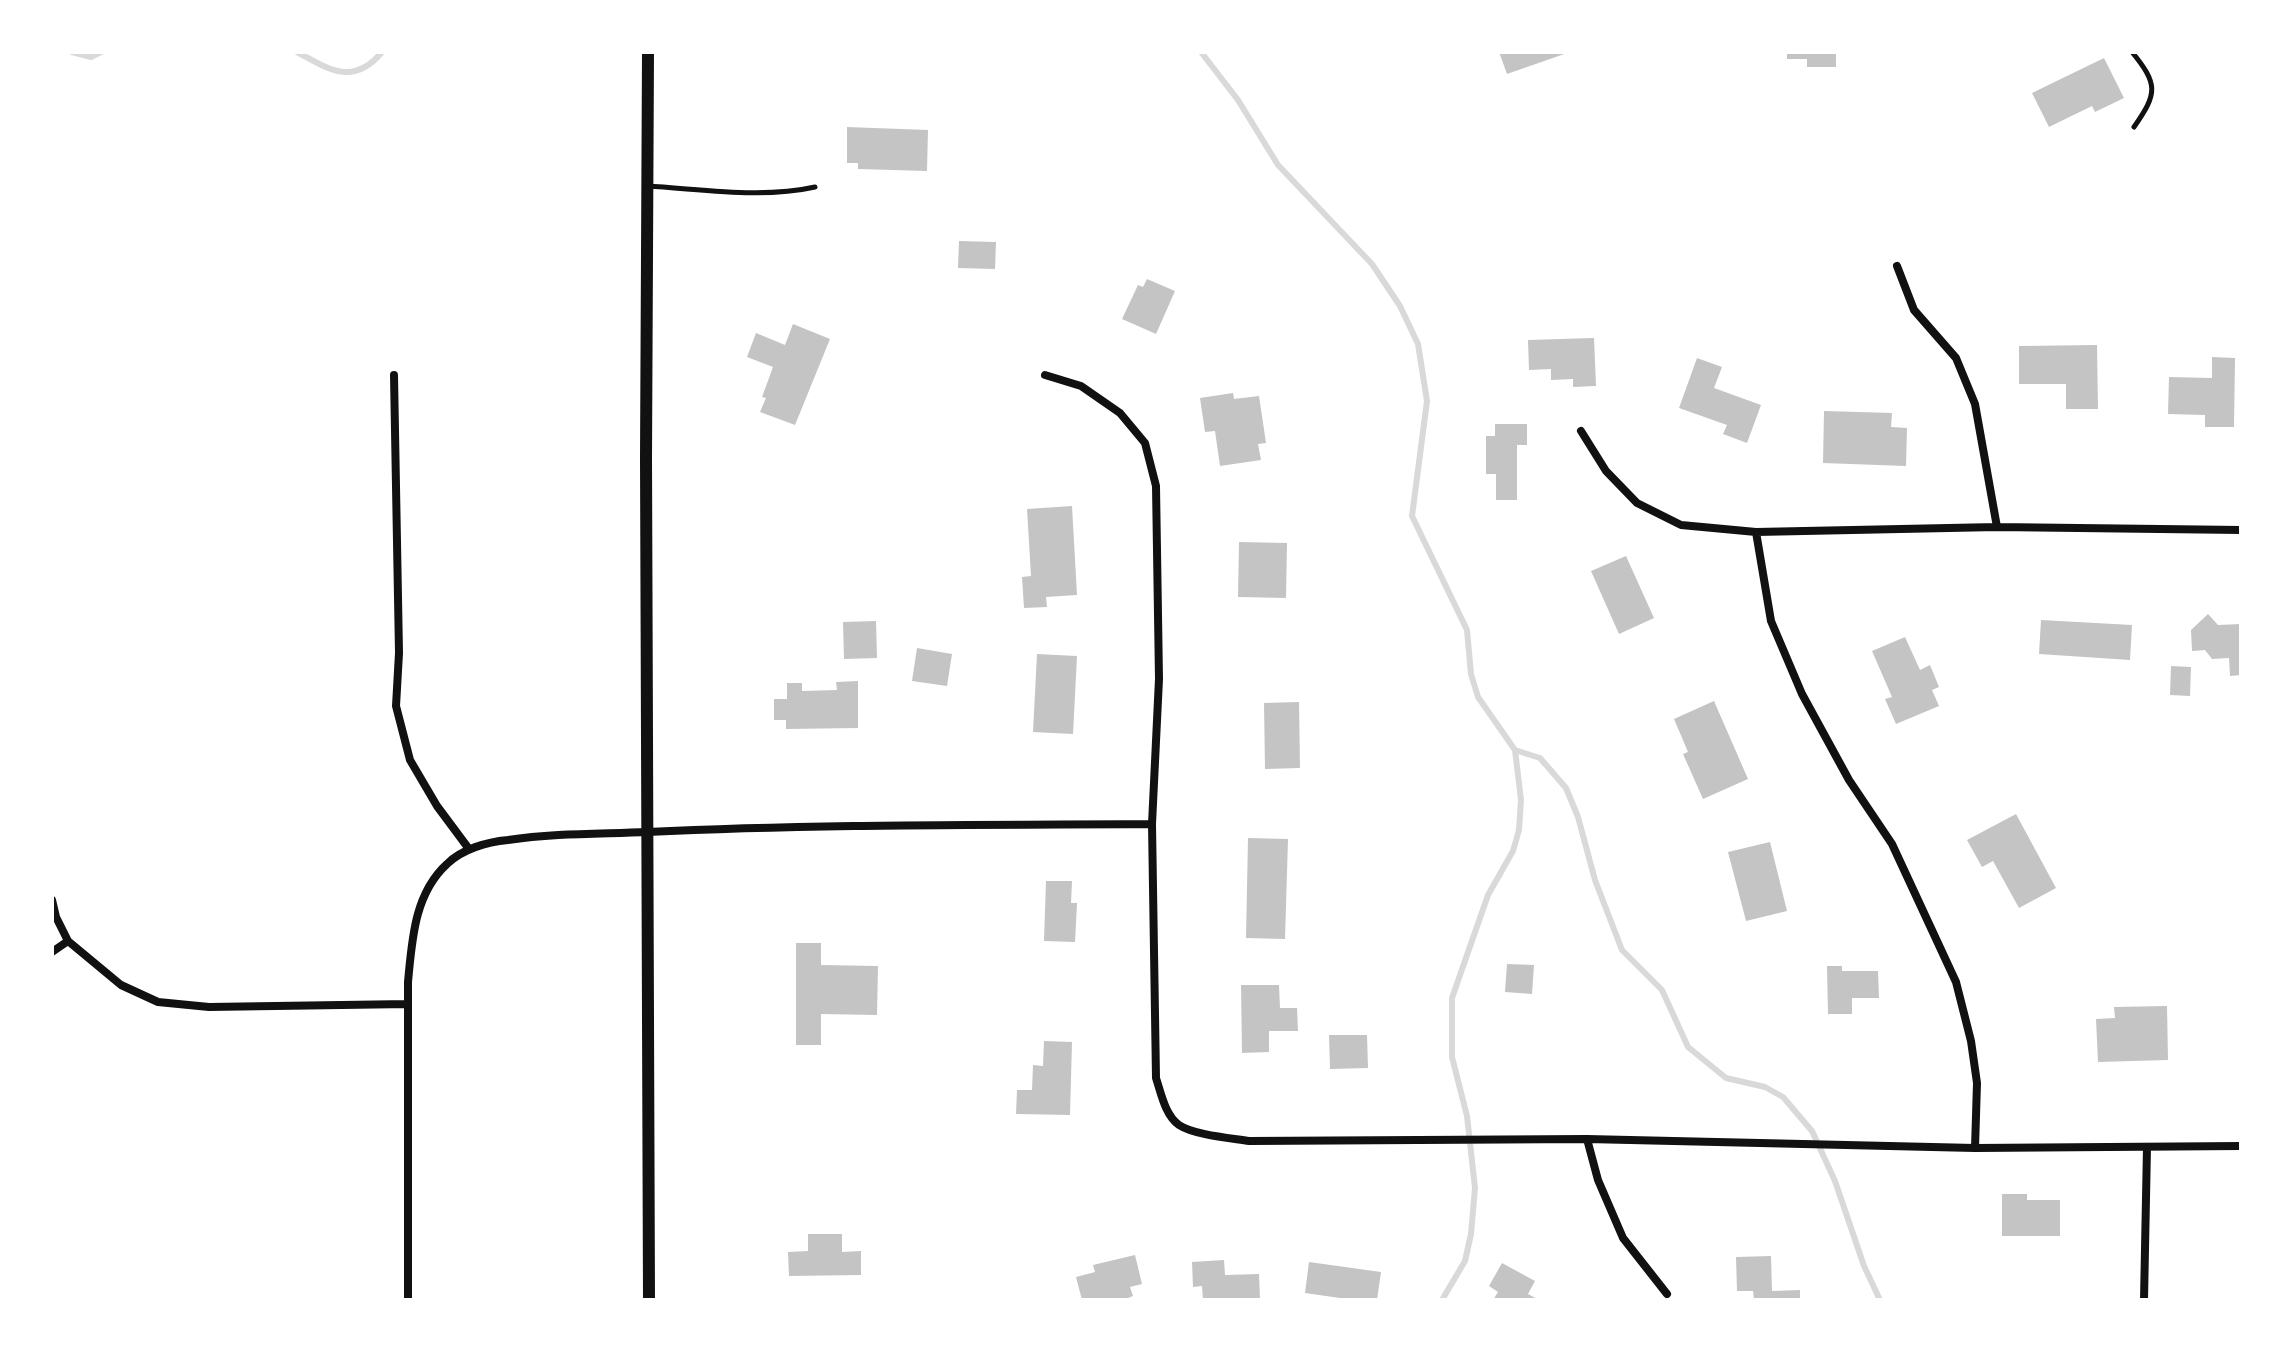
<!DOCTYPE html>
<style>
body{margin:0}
#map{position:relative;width:2293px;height:1352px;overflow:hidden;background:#fff;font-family:"DejaVu Sans",sans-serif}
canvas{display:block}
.frame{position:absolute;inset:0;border:54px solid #fff;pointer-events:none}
</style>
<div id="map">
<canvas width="2293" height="1352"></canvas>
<div class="frame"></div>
</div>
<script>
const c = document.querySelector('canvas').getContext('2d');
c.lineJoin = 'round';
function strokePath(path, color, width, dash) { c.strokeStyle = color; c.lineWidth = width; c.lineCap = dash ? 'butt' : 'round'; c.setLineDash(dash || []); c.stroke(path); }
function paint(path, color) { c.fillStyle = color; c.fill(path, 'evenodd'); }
strokePath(new Path2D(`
 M72,52L91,57L101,52
 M297,52C328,69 353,87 382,52
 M1201,52L1238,100L1278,165L1372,264L1400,306L1418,344L1427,401L1412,516L1467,630L1471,674L1478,697L1515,750L1521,800L1519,830L1513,851L1488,895L1452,998V1057L1467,1116L1475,1188L1471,1234L1465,1261L1442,1300
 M1515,750L1540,758L1566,788L1578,817L1595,880L1622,950L1662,990L1688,1047L1726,1078L1765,1087L1783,1097L1812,1131L1835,1181L1864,1266L1880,1300`), '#d9d9d9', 6);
paint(new Path2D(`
 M1499,52H1570L1507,74Z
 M1787,52H1836V67H1807V59H1787Z
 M2104,58L2124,98L2095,112L2092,106L2049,127L2032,93Z
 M847,127L928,130L927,171L858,169V163H847Z
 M959,241L996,242L995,269L958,268Z
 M1147,279L1175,291L1156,334L1122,319L1138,285L1143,287Z
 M793,324L830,339L795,425L760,412L766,398L762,397L773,367L747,357L756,333L785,345Z
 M1594,338L1596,386L1573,387V379L1551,380V369L1529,370L1528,340Z
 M2097,345L2098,409H2066V384H2019V346Z
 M2212,357L2235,358L2234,427H2205V415L2168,414L2169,377L2212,378Z
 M1697,358L1722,367L1714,388L1761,405L1747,443L1723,434L1727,425L1679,408Z
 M1233,393L1234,399L1259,396L1266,443L1258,444L1261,460L1220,466L1215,431L1205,432L1200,398Z
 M1824,411L1892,413L1891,427L1907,428L1906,466L1823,463Z
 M1495,424H1527V445H1517V500H1496V474H1486V436H1495Z
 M1072,506L1077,595L1046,597L1047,607L1024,608L1022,577L1031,576L1027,509Z
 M1239,542L1287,543L1286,598L1238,597Z
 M1626,556L1654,618L1619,634L1591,571Z
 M2208,614L2218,625L2241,624V675L2230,676L2229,658L2212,659L2205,650L2192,651L2191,630Z
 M2041,620L2132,625L2130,660L2039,654Z
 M876,621L877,658L844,659L843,622Z
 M1905,637L1920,670L1930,665L1939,687L1932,690L1939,706L1896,724L1885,699L1892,697L1872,651Z
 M917,648L952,654L947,686L912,681Z
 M1037,654L1077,656L1073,734L1033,732Z
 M2171,666L2191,667L2190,696L2170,695Z
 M858,681V728L786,729V720H774V699H787V683H802V691L837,690L836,682Z
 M1714,701L1748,779L1703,799L1683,754L1688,752L1674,719Z
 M1299,702L1300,768L1265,769L1264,703Z
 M2016,814L2056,888L2019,908L1993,861L1982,867L1967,840Z
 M1248,838L1288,839L1285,939L1246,938Z
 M1770,842L1787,911L1746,921L1728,852Z
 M1046,881H1072L1071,903H1077L1075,942L1044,941Z
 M796,943H821V965L878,966L877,1015L821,1014V1045H796Z
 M1507,964L1534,965L1532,994L1505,992Z
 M1827,966H1842V971H1878L1879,998H1852V1014H1828Z
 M1241,985H1279L1280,1008H1297L1298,1031H1269V1052L1242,1053Z
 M2167,1006L2168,1060L2098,1062L2096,1019L2115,1018L2114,1007Z
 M1329,1035H1367L1368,1068L1330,1069Z
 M1044,1041L1072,1042L1070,1115L1016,1114L1017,1090H1032L1033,1065L1043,1066Z
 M2002,1194H2027V1200H2060V1236H2002Z
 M808,1234H842V1252L861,1251V1275L789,1276L788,1252L808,1251Z
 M1135,1255L1142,1284L1130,1287L1133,1296L1123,1300H1082L1076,1277L1095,1272L1093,1265Z
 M1771,1256L1772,1291L1800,1290V1300H1754L1753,1291H1737L1736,1257Z
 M1224,1260L1225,1275L1259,1274L1260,1300H1203L1202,1286L1193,1287L1192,1262Z
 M1309,1262L1381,1272L1377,1300H1354L1305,1293Z
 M1502,1263L1535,1281L1528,1294L1539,1300H1493L1498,1292L1489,1286Z`), '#c4c4c4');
strokePath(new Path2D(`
 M2132,52C2158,84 2158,93 2134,127
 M647,186C702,189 762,199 815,187`), '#111', 5);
strokePath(new Path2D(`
 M1897,266L1914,310L1956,358L1975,404L1997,527
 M394,375L399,653L396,706L410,760L437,806L469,849
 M1045,375L1081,386L1120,413L1145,443L1156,486L1159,679L1152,824L1156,1078C1161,1093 1165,1115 1179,1125C1194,1135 1230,1138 1249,1141L1587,1139L1975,1148L2241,1146
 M1581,431L1606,471L1637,503L1681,525L1756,532L1997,527L2241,530
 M1756,532L1771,621L1802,694L1849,780L1892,844L1956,982L1971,1041L1977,1083L1975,1148
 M52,900L56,917L68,941L121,985L158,1002L209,1007L408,1004
 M52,952L68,941
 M1587,1139L1598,1180L1623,1238L1667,1294
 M408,1300V982C412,941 414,894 447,864C462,849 487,842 508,840C554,833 601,834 647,832C815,824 984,825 1152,824
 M2144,1300L2147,1147`), '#111', 8);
strokePath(new Path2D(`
 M648,52L646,457L649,1300`), '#111', 12);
</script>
